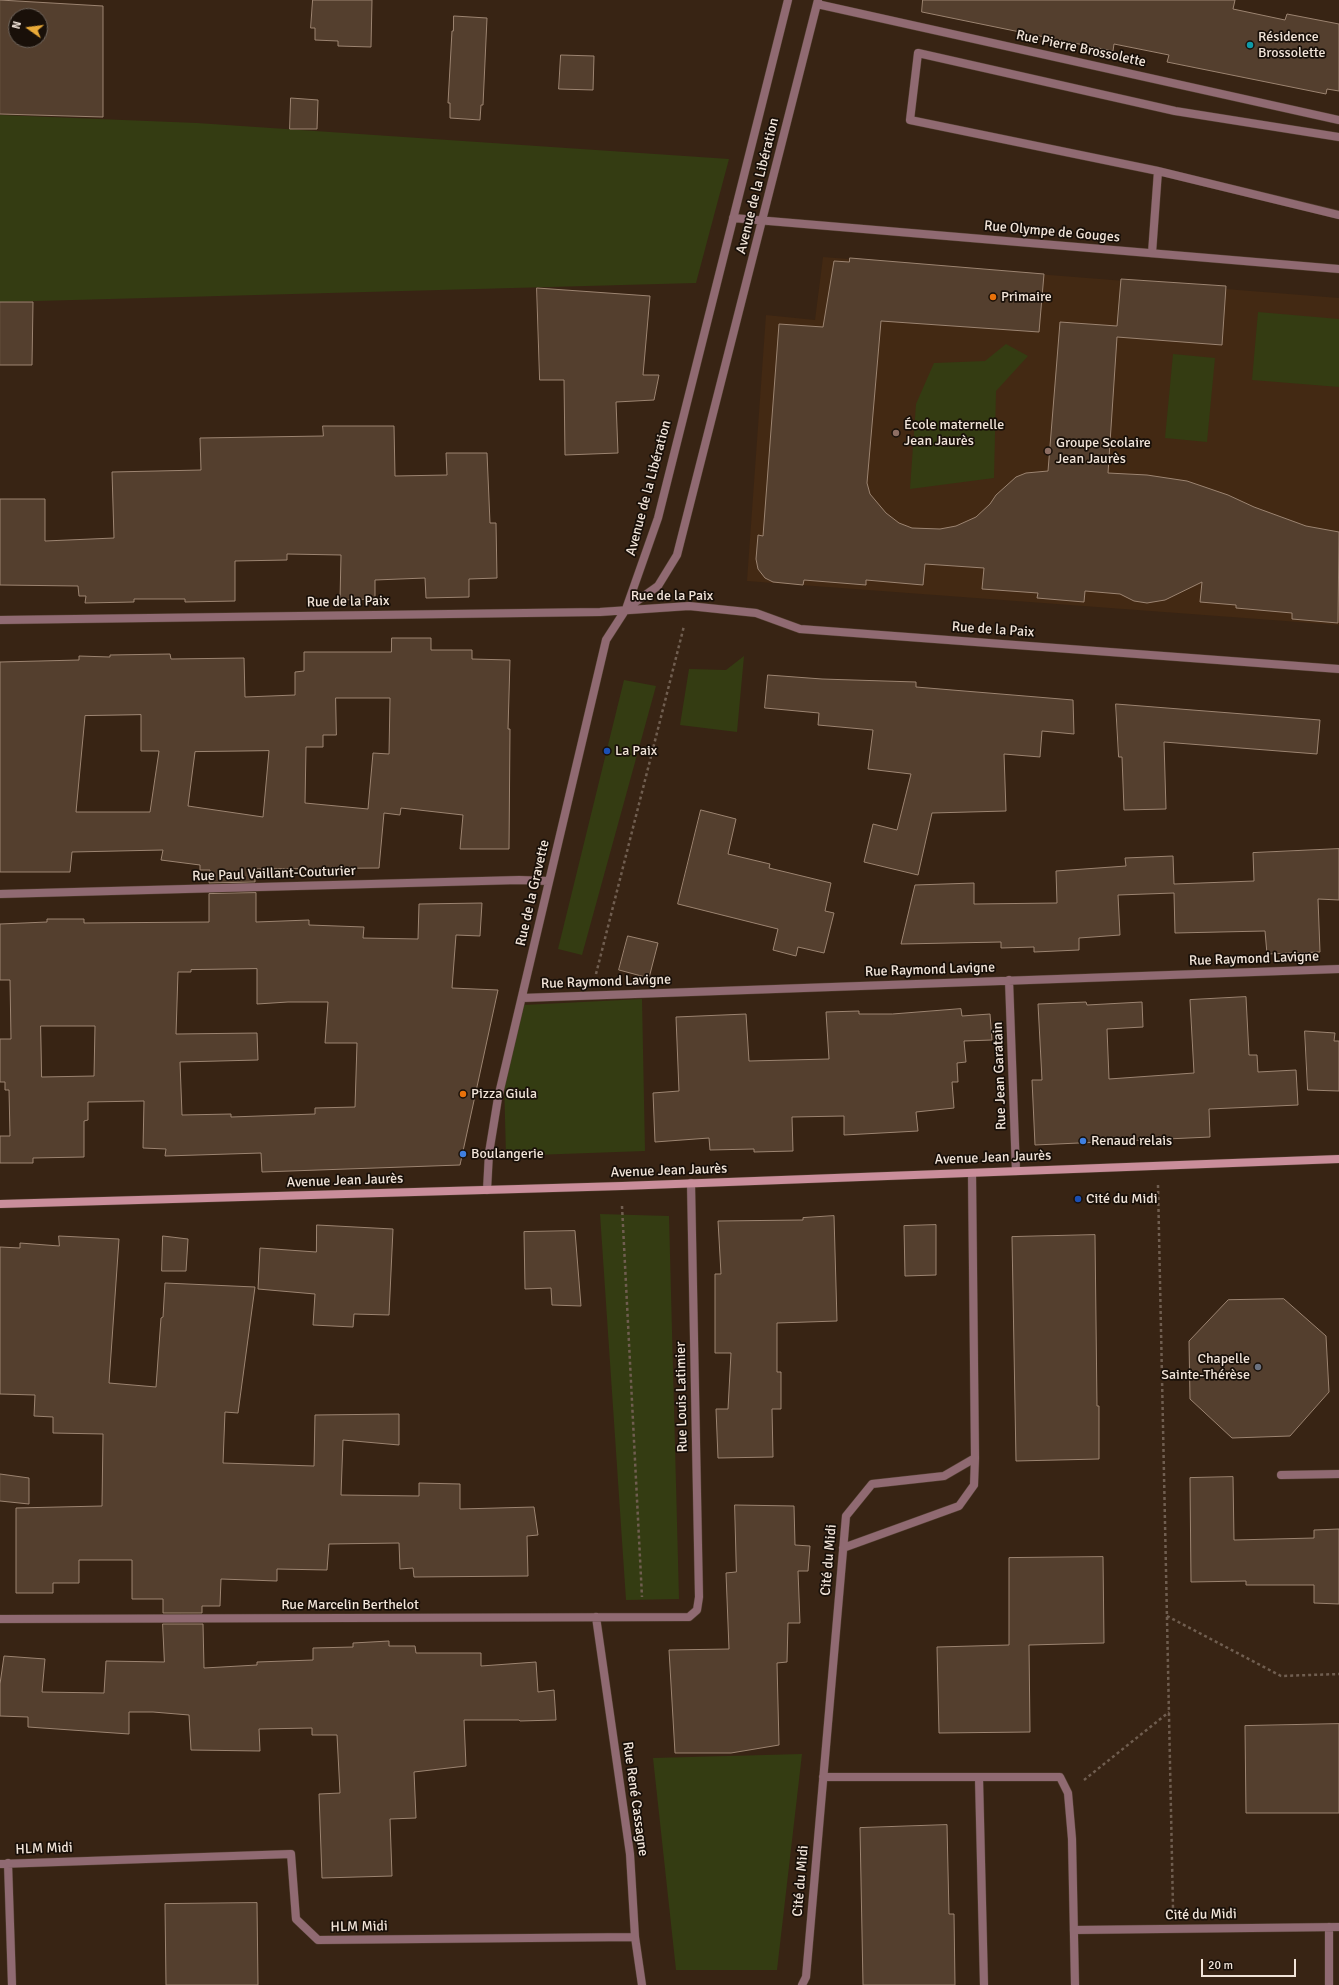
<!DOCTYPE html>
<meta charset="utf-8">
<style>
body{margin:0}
#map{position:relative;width:1339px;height:1985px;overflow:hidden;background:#382414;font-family:Signika,sans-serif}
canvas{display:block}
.north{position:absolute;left:8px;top:8px;width:40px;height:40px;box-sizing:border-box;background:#191009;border:1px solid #6f655c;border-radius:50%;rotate:284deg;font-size:11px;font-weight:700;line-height:16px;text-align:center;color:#f1e4d9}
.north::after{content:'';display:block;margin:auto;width:14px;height:18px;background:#e9aa38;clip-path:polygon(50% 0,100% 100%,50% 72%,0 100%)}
.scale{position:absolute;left:1201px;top:1959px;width:95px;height:18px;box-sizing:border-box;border:2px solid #f1e4d9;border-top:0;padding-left:5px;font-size:12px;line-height:14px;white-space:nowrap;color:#f1e4d9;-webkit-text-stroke:3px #191009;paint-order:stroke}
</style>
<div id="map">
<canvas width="1339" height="1985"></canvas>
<div class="north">N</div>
<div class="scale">20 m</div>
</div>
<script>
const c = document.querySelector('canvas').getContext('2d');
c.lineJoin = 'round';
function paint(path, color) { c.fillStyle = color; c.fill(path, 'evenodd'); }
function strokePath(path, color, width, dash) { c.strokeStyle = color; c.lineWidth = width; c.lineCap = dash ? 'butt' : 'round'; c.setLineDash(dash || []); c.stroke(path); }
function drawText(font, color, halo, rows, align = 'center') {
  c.font = font + ' Signika,sans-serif'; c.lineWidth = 3.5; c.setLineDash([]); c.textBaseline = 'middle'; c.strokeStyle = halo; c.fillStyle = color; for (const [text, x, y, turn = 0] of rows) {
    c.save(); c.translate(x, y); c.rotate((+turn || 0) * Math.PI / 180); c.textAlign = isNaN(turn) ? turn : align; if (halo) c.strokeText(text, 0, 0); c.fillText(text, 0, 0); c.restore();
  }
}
paint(new Path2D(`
 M823,257L1339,298V625L747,581L766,315L815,320Z`), '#432913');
paint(new Path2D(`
 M0,115L197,123L729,159L696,283L0,302Z
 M1258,312L1339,319V387L1252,380Z
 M1006,344L1028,356L996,391L994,478L910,489L916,404L934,363L985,361Z
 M1173,354L1215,358L1207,442L1165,438Z
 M744,656L737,732L680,725L689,669L726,670Z
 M624,680L656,686L582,955L558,949Z
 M642,999L645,1151L506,1156L504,1080L523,1005Z
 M600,1214L669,1216L679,1599L626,1600Z
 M802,1754L777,1970H676L653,1758Z`), '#343c12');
const building = new Path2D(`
 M0,0L103,6V117L0,114ZM16,16H40V40H16Z
 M313,0H372L371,47L338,46V41L315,40V28H311Z
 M923,0H1235L1233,9L1285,20L1287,14L1339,24V91L1327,89L1326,94L1167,62L1169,55L1114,44L1113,51L922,12Z
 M454,16L487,18L483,105H481L480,120L450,118V103H448L452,31H453Z
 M561,55L594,56L593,90L559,89Z
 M291,98L318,100L317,129H290Z
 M850,258L1044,274L1039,332L881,321L867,483L870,494L886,513L899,523L912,528L940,529L956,526L976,517L990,504L996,495L1016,477L1026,473L1048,471L1060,322L1117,326L1121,279L1226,286L1222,345L1117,337L1108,473L1147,475L1187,481L1228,495L1254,507L1306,526L1339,532L1338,623L1292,619V613L1236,608V605L1200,602L1202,582L1165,600L1147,603L1134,601L1120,594L1085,591L1084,602L1037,598L1038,593L982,589L984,568L925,564L923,585L866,580V585L804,580L803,585L773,582L765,578L758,569L756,559L758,535L763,536L779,324L823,327L834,261L849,262Z
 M537,288L650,296L643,375H659L654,400L616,402L618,453L565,455L564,380H540Z
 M0,302H33L32,365H0Z
 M323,426H394L395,476L447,475L446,453H487L490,523H496L497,578L469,579V597L426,598L425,578L375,580V599L340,600L341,555L287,554V560L235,561V601L185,602V599H134V602L85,603L86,596H79L78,586L0,585V499H45V541L114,538L112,472L201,470L200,438L323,436Z
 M392,638H431V650H472V659L510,660L508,729H510L509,849H460L463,815L401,808L400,815L384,813L379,868L255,869V882L209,883L210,870H200V865L161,860L163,850L72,852L70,872H0V662L79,660V656L110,657V655L170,654L171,659L244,658L245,697L295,695V672L304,671V652H391ZM336,698H390L389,754L373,753L368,809L305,803L306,747H323V735H336ZM141,715V751H159L150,812H76L85,716ZM269,751L263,817L188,806L195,752Z
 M768,675L822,679L916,682V687L1073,700L1074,734L1042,731L1040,757L1004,754L1006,811L932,813L918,875L864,862L873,824L897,830L911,774L868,769L873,730L818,725L819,713L765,708Z
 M1116,704L1320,720L1317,754L1164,742L1166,809L1124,810L1122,757H1119Z
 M701,810L736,819L728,854L770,864L769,868L831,883L825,911L834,913L824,953L798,947L796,956L773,950L778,929L678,904Z
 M1339,849V900L1318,899L1320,952L1267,954L1265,931L1175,933L1174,893L1118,895L1120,935L1079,938V950L1034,952V947L1001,948V942L901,944L915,885L974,883V904L1057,903L1056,871L1126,866L1125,858L1173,856L1174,884L1254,881L1253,853Z
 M256,893V922L309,920V925L364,927L363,938L418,939L419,904L482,903L480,936L456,935L452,988L498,990L460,1165L262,1172L261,1153L165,1156L166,1149L143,1148L144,1101L88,1102V1120L84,1121V1157L33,1158V1163H0V1136H10L9,1090H5V1082H0V1039H11L10,980H0V924L47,922V919H84V923L209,922V894ZM257,969V1004L288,1002H328L325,1043H357L355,1107L315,1108V1114L231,1117V1114L182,1115L180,1062L258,1060L257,1033L176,1034L178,972H191V970ZM41,1026H95L94,1076L42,1077Z
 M628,936L658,943L649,978L619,970Z
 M1246,997L1249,1055H1257L1258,1072L1296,1070L1298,1105L1209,1109L1210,1137L1035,1145L1032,1080H1042L1038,1004L1086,1002L1087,1005L1142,1002L1143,1027L1107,1029L1109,1079L1194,1073L1190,1000Z
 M961,1009L962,1016L990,1014L992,1040L964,1041L966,1062L957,1063L958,1082H952L954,1108L916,1112L918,1131L844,1135V1116L792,1117L793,1151L754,1152V1149L710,1150L709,1138L655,1142L653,1093L679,1091L676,1017L746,1014L749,1061L829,1059L826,1012L859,1011V1014H892Z
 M1305,1031L1335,1033L1334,1041H1339V1091L1308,1090Z
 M834,1216L837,1321L777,1323V1372H781V1409H772L773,1457L718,1458L716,1409H728L731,1353H715V1274H721L718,1221L803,1220V1218Z
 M317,1225L393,1229L389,1315L354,1314L353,1327L313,1325L315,1294L258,1289L260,1248L316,1252Z
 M936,1225V1275L905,1276L904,1226Z
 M575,1231L581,1306L552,1305L551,1288L525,1289L524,1232Z
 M1095,1235L1097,1406H1099V1459L1016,1461L1012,1237Z
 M59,1236L119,1239L109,1383L156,1387L161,1318L163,1317L165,1283L255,1287L238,1413L225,1412L223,1463L314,1466L315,1415L399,1414V1445L343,1440L341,1495L419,1496V1483L460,1484V1509L534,1507L538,1535L527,1536L528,1576L414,1577L413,1568L400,1569L399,1543L329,1544L327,1570L277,1569V1581L221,1579L220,1606H202V1613H163V1599H132V1560H79V1583H53V1593H16V1508L102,1506L103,1434L53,1433V1417L34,1416L35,1395L0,1394V1247L20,1248V1243L59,1246Z
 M163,1236L188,1239L186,1271H162Z
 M1284,1299L1326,1336L1329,1392L1290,1436L1232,1438L1190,1399L1189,1341L1228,1300Z
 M0,1474L29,1478V1504L0,1501Z
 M1233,1477L1234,1540L1314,1538V1530L1339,1529V1604L1314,1603V1585H1246V1581L1191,1582L1190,1478Z
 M735,1505L794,1506L795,1545L810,1546L808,1571H798L800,1623H788L787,1662L777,1663L779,1745L731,1753H675L669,1650L729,1649L726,1573L736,1572Z
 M1103,1557L1104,1643L1029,1645L1030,1732L939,1733L937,1647L1009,1645V1558Z
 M163,1624H203L204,1668L257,1665V1662L313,1660V1648L353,1647V1643L389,1641V1646H415L416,1653H481V1666L536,1662L538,1692L554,1690L556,1720L520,1721L519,1720H464L466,1766L414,1772L416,1818L390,1819L392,1876L322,1878L319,1794L340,1793L337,1735H312V1728L259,1729L260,1751L191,1750L189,1715L153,1712H129V1734L28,1727V1717L0,1716V1684L4,1656L45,1659L42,1692L104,1693L106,1661L164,1662Z
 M1339,1724V1813H1246L1245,1726Z
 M947,1825L949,1914H954L955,1985H863L860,1828Z
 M257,1903L258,1985H166L165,1904Z`);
paint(building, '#543f2e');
strokePath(building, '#9c8471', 1);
const lane = new Path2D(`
 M1339,137L1175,111L918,53L910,120L1158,171L1339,215
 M1152,253L1158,171
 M1329,1927V1985
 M1074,1930L1339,1927`);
const street = new Path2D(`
 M817,4L1339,120
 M733,218L1339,269
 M627,608L658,586L677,555L818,0
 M0,620L600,612L689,606L756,613L800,629L1339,669
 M0,894L519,880L548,881
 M1009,980L1016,1171
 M522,998L1339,969
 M487,1190L489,1153L498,1098L606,640L626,609L658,518L788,0
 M1281,1475L1339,1474
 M843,1548L959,1506L974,1485L975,1458
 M596,1617L630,1854L635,1937L642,1985
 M0,1619L689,1617L697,1610L699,1597L691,1183
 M823,1777H1060L1068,1793L1072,1839L1075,1985
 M979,1778L984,1985
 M8,1863L12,1985
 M0,1864L291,1854L296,1919L318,1940L635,1937
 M802,1985L806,1977L846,1516L872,1484L944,1476L975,1458L972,1173`);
const secondary = new Path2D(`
 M0,1204L622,1186L1339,1159`);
strokePath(lane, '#523f30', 9);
strokePath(street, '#523f30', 9);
strokePath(secondary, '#523f30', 9);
strokePath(new Path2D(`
 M596,974L684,626
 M1158,1185L1173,1908
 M622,1206L642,1597
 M1167,1616L1281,1676L1339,1674
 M1084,1780L1169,1712`), '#705e50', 2.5, [3, 3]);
strokePath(lane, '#906a72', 8);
strokePath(street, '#906a72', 8);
strokePath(secondary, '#ca8e9b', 8);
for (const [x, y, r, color] of [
 [1250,45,4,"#0f9aa8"],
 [993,297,4,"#e8710a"],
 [896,433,4,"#8d6e63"],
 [1048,451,4,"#8d6e63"],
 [607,751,4,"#1a4fb4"],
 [463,1094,4,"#e8710a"],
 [1083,1141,4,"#3f7fe0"],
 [463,1154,4,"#3f7fe0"],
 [1078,1199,4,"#1a4fb4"],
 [1258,1367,4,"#6b7280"]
]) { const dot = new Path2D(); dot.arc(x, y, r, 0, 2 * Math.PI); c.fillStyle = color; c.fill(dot); strokePath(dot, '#191009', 1.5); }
drawText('14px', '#f1e4d9', '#191009', [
 ["Résidence",1258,37],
 ["Brossolette",1258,53],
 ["Primaire",1001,297],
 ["École maternelle",904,425],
 ["Jean Jaurès",904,441],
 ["Groupe Scolaire",1056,443],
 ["Jean Jaurès",1056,459],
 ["La Paix",615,751],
 ["Pizza Giula",471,1094],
 ["Renaud relais",1091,1141],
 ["Boulangerie",471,1154],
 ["Cité du Midi",1086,1199],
 ["Chapelle",1250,1359,"right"],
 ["Sainte-Thérèse",1250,1375,"right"]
], 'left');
drawText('14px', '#f1e4d9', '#191009', [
 ["Rue Pierre Brossolette",1081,49,12],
 ["Avenue de la Libération",758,186,-76],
 ["Rue Olympe de Gouges",1052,232,5],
 ["Avenue de la Libération",649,488,-75],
 ["Rue de la Paix",672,596],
 ["Rue de la Paix",348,602,-1],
 ["Rue de la Paix",993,630,4],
 ["Rue Paul Vaillant-Couturier",274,874,-2],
 ["Rue de la Gravette",533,893,-77],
 ["Rue Raymond Lavigne",1254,959,-2],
 ["Rue Raymond Lavigne",930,970,-2],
 ["Rue Raymond Lavigne",606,982,-2],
 ["Rue Jean Garatain",1000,1076,-92],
 ["Avenue Jean Jaurès",993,1158,-2],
 ["Avenue Jean Jaurès",669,1171,-2],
 ["Avenue Jean Jaurès",345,1181,-2],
 ["Rue Louis Latimier",682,1397,-91],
 ["Cité du Midi",829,1560,-85],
 ["Rue Marcelin Berthelot",350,1605],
 ["Rue René Cassagne",635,1799,82],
 ["HLM Midi",44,1849,-2],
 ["Cité du Midi",801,1881,-85],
 ["Cité du Midi",1201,1915,-1],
 ["HLM Midi",359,1927,-1]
]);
</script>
